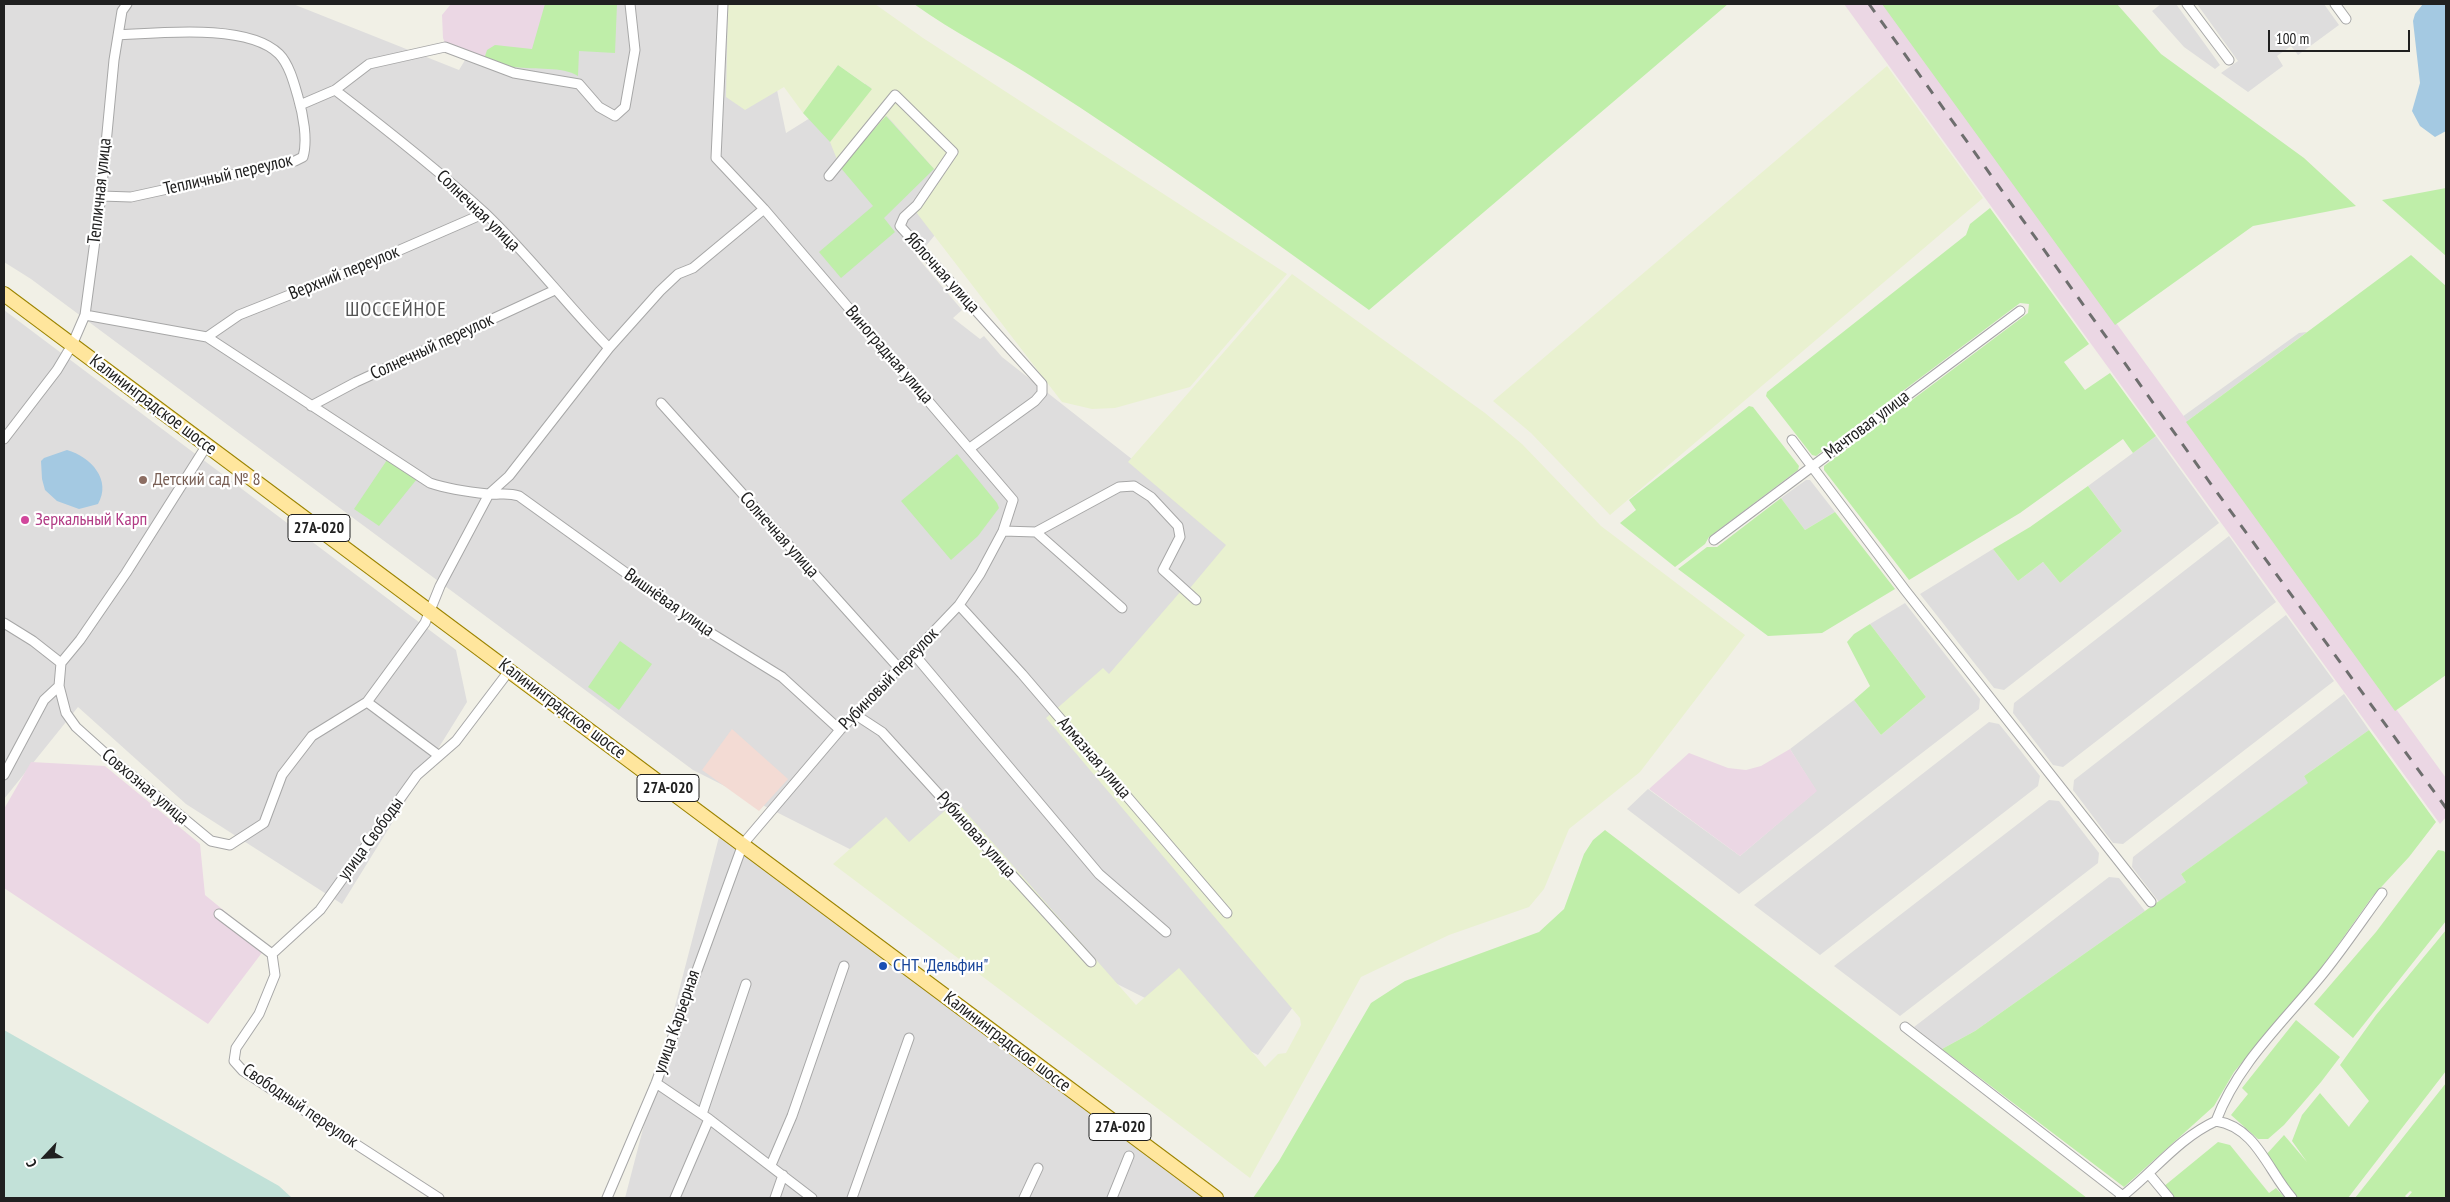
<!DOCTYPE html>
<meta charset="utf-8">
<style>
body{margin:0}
#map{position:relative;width:2450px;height:1202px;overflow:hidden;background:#f1f0e6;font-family:"PT Sans Narrow",sans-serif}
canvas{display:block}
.frame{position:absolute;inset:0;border:5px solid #202020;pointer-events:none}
.north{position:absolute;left:20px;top:1132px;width:50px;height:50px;-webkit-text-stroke:4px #fff;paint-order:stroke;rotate:245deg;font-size:14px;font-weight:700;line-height:20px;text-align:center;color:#202020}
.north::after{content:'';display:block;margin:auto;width:18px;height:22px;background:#202020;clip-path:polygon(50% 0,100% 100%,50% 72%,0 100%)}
.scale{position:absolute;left:2268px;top:30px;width:142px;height:22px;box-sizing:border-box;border:2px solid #202020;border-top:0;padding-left:6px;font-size:15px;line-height:18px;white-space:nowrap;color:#202020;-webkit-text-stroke:4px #fff;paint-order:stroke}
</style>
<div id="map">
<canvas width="2450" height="1202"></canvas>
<div class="frame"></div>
<div class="north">С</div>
<div class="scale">100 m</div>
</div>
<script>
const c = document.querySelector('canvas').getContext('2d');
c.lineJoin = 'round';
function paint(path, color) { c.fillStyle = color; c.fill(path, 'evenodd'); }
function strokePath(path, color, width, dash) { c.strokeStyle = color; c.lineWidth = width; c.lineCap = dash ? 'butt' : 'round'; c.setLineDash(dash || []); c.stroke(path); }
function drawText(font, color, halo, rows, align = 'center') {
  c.font = font + ' "PT Sans Narrow",sans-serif'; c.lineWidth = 4.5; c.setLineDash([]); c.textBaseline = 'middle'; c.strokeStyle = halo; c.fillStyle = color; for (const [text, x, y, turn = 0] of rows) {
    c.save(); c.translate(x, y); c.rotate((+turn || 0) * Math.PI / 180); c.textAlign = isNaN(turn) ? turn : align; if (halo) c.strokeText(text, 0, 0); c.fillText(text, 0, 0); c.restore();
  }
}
paint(new Path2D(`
 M4,4H293L459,70L499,4H759L786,133L895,65L986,172L917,257L962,310L953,318L980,339L984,336L1002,357L1240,544L1301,996L1258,1055L693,770L31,279L4,262Z
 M2161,4H2176L2220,65L2215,69L2184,47L2152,11Z
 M2197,4H2324L2339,25L2298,55L2291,46L2277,56L2283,66L2248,92L2221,73L2238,61Z
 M4,310L456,650L467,702L342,904L186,804L78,707L4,799Z
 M2307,332L2186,422L2182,417L2299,333Z
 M2156,436L2219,523L2004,690L1994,688L1920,594L1993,549L2018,581L2043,562L2060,583L2122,531L2088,486Z
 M1806,480H1810L1835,512L1805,530L1781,498Z
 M2229,536L2276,602L2063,767L2053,765L2013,713L2014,703Z
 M1905,603L1980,699L1979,709L1739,894L1627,809L1648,789L1740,856L1816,791L1790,749L1854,700L1881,735L1926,697L1870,624Z
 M2286,615L2334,681L2123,844L2113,843L2073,790L2074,780Z
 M2344,694L2369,730L2304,776L2309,783L2181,874L2186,882L2159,902L2132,867L2133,857Z
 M1989,722L1999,724L2020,750L2040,776L2038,786L1820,955L1754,905Z
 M2049,800L2059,801L2099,853L2098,863L1983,952L1900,1016L1834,966Z
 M720,833L838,921L961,1018L1207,1198H625Z
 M2109,877L2119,878L2145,911L1975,1031L1942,1049L1914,1027Z`), '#dedddd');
paint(new Path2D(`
 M732,729L788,779L759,811L702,770Z`), '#f3dbd4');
paint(new Path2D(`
 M451,4H545L532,50L495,45L483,62L447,48L443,38L442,15Z
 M1844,4H1885L2446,778V817L2440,824Z
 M1790,749L1817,791L1740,856L1649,789L1689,753L1728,768L1746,770L1761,766Z
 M31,762L105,766L200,844L205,895L267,946L208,1024L4,888V809Z`), '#ebd7e4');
paint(new Path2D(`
 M728,4H875L923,38L1287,274L1190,387L1115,408L1092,409L1062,402L916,212L942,178L887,116L840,167L830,142L871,88L838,65L803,113L784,87L745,110L726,97Z
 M1887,66L1983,198L1610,515L1531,433L1493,401Z
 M1292,274L1485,413L1522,444L1601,526L1745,635L1640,772L1569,829L1544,889L1529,907L1449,935L1361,977L1250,1178L833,864L886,817L909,842L956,801L1136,1005L1179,968L1265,1067L1278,1054L1286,1053L1301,1025L1300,1018L1046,718L1103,668L1109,674L1181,591L1185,594L1226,545L1128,462Z`), '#e9f1d0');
paint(new Path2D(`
 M545,4H617L615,53L579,51L578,76C562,66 535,70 515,67L513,71L483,62L487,50L495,45L532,49Z
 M914,4H1728L1369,310C1261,232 1152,153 1039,81C998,54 954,33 914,4Z
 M1882,4H2117L2161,54L2304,158L2356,206L2253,226L2115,325Z
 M838,65L872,89L830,142L803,113Z
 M886,116L934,169L884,218L895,232L841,278L819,252L873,206L840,167Z
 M2446,188V256L2382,200Z
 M1990,208L2089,344L2064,362L2085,390L2110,373L2156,436L2133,453L2123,439L2020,513L1909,580L1824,470V466L2028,313L2029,304L2020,303L1816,456L1812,455L1766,396L1767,392L1966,235L1970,224Z
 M2411,255L2446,286V675L2395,711L2186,422Z
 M1749,406L1753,407L1799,466L1798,470L1709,537L1705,544L1675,567L1620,523L1636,510L1629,500Z
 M957,454L997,503L999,508L978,536L951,560L901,501Z
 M387,460L417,479L379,526L354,509Z
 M2088,486L2122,531L2060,583L2043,562L2018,581L1993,549L2030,527Z
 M1781,498L1805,530L1835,512L1895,589L1822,633L1768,636L1678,569L1707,547H1717Z
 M1870,624L1926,697L1881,735L1854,700L1870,686L1847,642L1854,634Z
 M620,641L652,664L619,710L588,687Z
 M2369,730L2436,822L2409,857L2372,897L2323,966L2234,1072L2214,1106L2124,1187L1942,1049L1975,1031L2186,882L2181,874L2308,783L2304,776Z
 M1605,830L2087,1198H1253L1279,1161L1371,1003L1405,981L1539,932L1564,909L1584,854L1593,840Z
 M2438,850L2444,851L2446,854V921L2353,1038L2314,1004L2376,932Z
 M2446,930V1071L2348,1198H2298L2265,1156L2284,1135L2307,1162L2292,1141L2302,1115L2320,1093L2349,1127L2350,1125L2369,1101L2340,1065L2376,1015Z
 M2296,1020L2340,1057L2321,1082L2284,1125L2268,1139H2258L2231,1115L2248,1094L2242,1088Z
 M2446,1083V1198H2407L2412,1192L2410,1191L2405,1196L2407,1198H2355Z
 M2218,1142L2230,1145L2269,1193L2276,1188L2285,1198H2173L2163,1187Z`), '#bfeea9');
paint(new Path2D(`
 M4,1030L279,1186L292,1198H4Z`), '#c2e1d8');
paint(new Path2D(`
 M2423,4H2446V131L2435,137L2420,126L2412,111L2420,83L2413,21L2415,14Z
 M67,450C91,457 112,480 98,504L79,509L57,501L45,490L42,479L41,461L44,458Z`), '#a4c9e2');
const minor = new Path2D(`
 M2187,4L2229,60
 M2335,4L2346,19
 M335,90C386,129 437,169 485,213C529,255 566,304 609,348
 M300,105L335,90L369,64L445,47L514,73L579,84L599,107L615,116L625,107L635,50L630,4
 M829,176L895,95L953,152L917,205L904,217L900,226L1042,384V393L1035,401L970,448
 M101,196L131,197L295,161L303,157C308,140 303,114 298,97C294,83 289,64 279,54C248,23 159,33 118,35
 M85,315L207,337L430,483C448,489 469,492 488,494C500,495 507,492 519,496L701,627L782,677L840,730
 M207,337L239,315L370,263L485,213
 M661,403L898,667
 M311,406L356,382L555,290
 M4,439L57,370L72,345L85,315L101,196L114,60L122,11L127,4
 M1792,440L1905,590L2151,902
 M207,445L126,573L80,640L61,663L59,686L66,713L76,727L106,754L211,841L230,845L264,823L282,775L312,736L367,702L425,623L440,586L489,494L509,476L609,348L660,291L678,274L693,268L764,209
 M1003,531L1036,532L1122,608
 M1036,532L1119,487L1134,486L1151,497L1178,526L1180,537L1163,570L1196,600
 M1714,540L2020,311
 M959,605L1022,674L1227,913
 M4,623L33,641L61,663
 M913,653L1099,874L1166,932
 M367,702L438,755
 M856,715L882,732L1091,962
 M4,775L44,700L59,686
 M219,914L272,954L320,910L417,775L456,741L509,671
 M272,954L275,975L259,1014L236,1048L234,1061L243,1071L439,1198
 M1905,1027L2123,1196
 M656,1083L709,1119L812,1198
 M702,1114L746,984
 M2216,1121C2238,1062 2286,1020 2325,971C2345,946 2363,919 2382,893
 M2216,1121C2256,1127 2268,1171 2292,1198
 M771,1165L792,1116L844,966
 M2149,1174L2169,1198
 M607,1198L656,1083L743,844L840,730L959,605L980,574L1003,531L1013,500L764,209L716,158L723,4
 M675,1198L709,1119
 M775,1198L783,1175
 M852,1198L909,1038
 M1024,1198L1038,1168
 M1112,1198L1129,1156
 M2120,1198C2153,1173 2177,1139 2216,1121`);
const primary = new Path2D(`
 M4,294L1216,1198`);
strokePath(minor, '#a7a7a7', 11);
strokePath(primary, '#9c8400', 16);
strokePath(minor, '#fff', 9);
strokePath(primary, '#ffe69d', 14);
strokePath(new Path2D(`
 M1869,4L2208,480L2446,808`), '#6e6e6e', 3, [10, 10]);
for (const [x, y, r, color] of [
 [143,480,5,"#8d6e63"],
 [25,520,5,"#d1479c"],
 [883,966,5,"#1a4fb4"]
]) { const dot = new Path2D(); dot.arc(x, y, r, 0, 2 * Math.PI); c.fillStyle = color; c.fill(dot); strokePath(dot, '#fff', 2); }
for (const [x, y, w] of [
 [319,528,62],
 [668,788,62],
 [1120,1127,62]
]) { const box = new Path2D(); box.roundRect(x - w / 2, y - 13.5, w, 27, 4); c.fillStyle = '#fff'; c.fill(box); strokePath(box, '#202020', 1); }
drawText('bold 16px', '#202020', null, [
 ["27А-020",319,528],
 ["27А-020",668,788],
 ["27А-020",1120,1127]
]);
drawText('18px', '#202020', '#fff', [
 ["Тепличный переулок",228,175,-13],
 ["Тепличная улица",100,191,-84],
 ["Солнечная улица",478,211,44],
 ["Верхний переулок",344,273,-22],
 ["Яблочная улица",942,273,48],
 ["Солнечный переулок",432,347,-25],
 ["Виноградная улица",889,355,49],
 ["Калининградское шоссе",153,405,37],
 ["Мачтовая улица",1867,425,-37],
 ["Солнечная улица",779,535,48],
 ["Вишнёвая улица",669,603,35],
 ["Рубиновый переулок",889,679,-46],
 ["Калининградское шоссе",562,709,37],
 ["Алмазная улица",1094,758,49],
 ["Совхозная улица",145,787,40],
 ["Рубиновая улица",976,835,48],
 ["улица Свободы",371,839,-54],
 ["улица Карьерная",677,1022,-71],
 ["Калининградское шоссе",1007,1042,37],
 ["Свободный переулок",300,1106,34]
]);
drawText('18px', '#785e54', '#fff', [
 ["Детский сад № 8",153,480]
], 'left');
drawText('18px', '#b23c85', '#fff', [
 ["Зеркальный Карп",35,520]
], 'left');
drawText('18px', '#164399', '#fff', [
 ["СНТ \"Дельфин\"",893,966]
], 'left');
c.letterSpacing = '1px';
drawText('20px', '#535353', '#fff', [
 ["ШОССЕЙНОЕ",396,310]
]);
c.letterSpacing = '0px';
</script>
